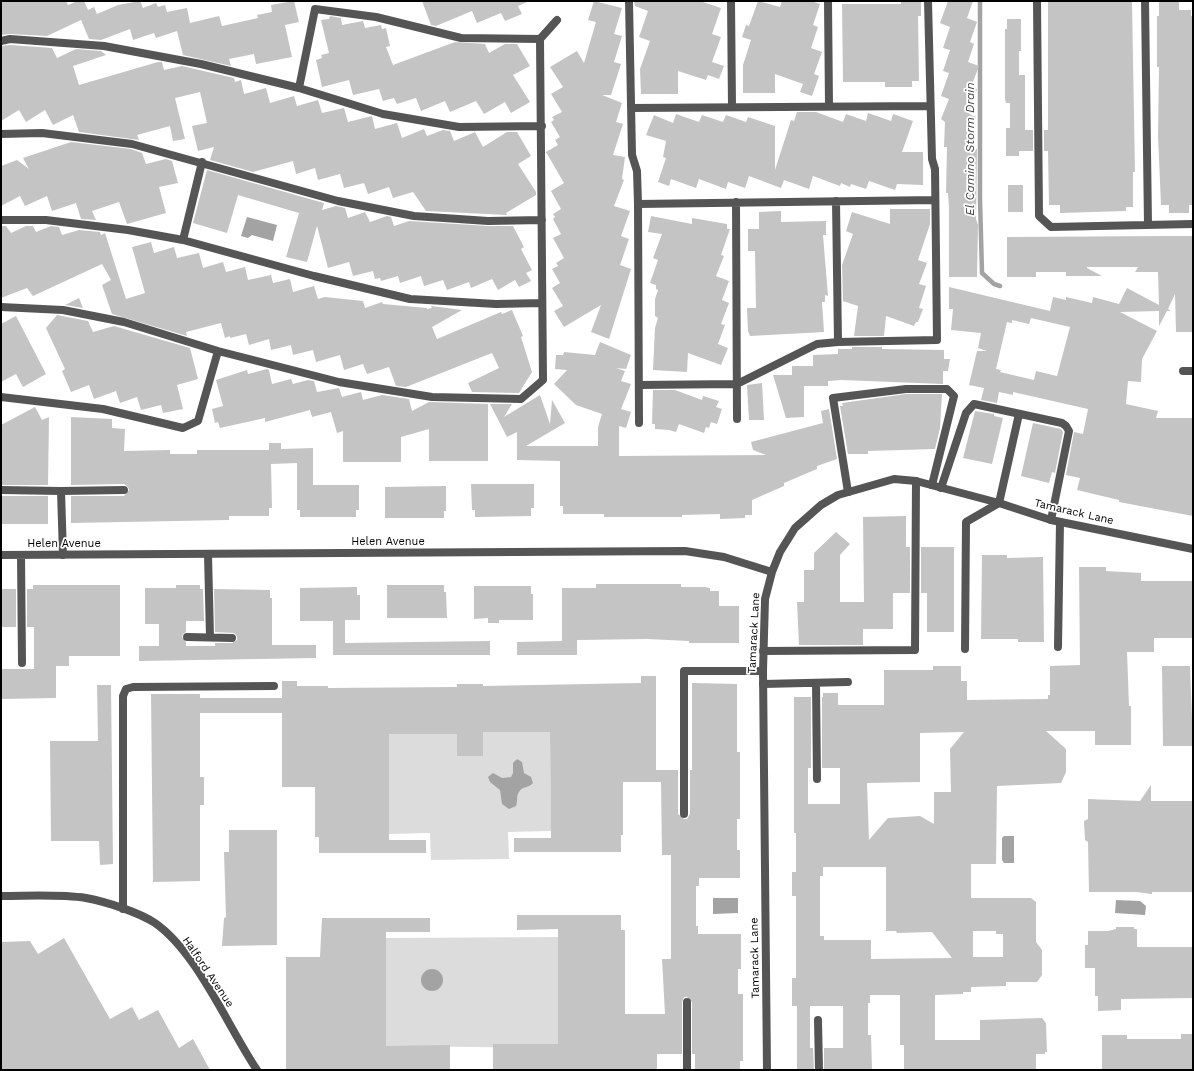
<!DOCTYPE html>
<style>
body{margin:0}
#map{position:relative;width:1194px;height:1071px;overflow:hidden;background:#fff;font-family:"Work Sans",sans-serif}
canvas{display:block}
.frame{position:absolute;inset:0;border:2px solid #000;pointer-events:none}
</style>
<div id="map">
<canvas width="1194" height="1071"></canvas>
<div class="frame"></div>
</div>
<script>
const c = document.querySelector('canvas').getContext('2d');
c.lineJoin = 'round';
function paint(path, color) { c.fillStyle = color; c.fill(path, 'evenodd'); }
function strokePath(path, color, width, dash) { c.strokeStyle = color; c.lineWidth = width; c.lineCap = dash ? 'butt' : 'round'; c.setLineDash(dash || []); c.stroke(path); }
function drawText(font, color, halo, rows, align = 'center') {
  c.font = font + ' "Work Sans",sans-serif'; c.lineWidth = 3.5; c.setLineDash([]); c.textBaseline = 'middle'; c.strokeStyle = halo; c.fillStyle = color; for (const [text, x, y, turn = 0] of rows) {
    c.save(); c.translate(x, y); c.rotate((+turn || 0) * Math.PI / 180); c.textAlign = isNaN(turn) ? turn : align; if (halo) c.strokeText(text, 0, 0); c.fillText(text, 0, 0); c.restore();
  }
}
paint(new Path2D(`
 M483,732H550L551,831L508,832L509,859L431,860L430,833L389,834V734H457V756H483Z
 M560,937V1048L386,1046L385,938Z`), '#dcdcdc');
paint(new Path2D(`
 M247,217L277,225L273,241L252,235L248,238L241,236Z
 M517,759L522,762L524,773L531,777L533,783C529,788 522,786 519,792C516,796 518,801 516,806L509,809L502,804L500,790L490,782L488,777L493,773L502,778L511,777L513,773V763Z
 M1004,836H1014V863H1004L1002,860V838Z
 M713,898H738V913L713,914Z
 M1116,900L1140,901L1146,906L1145,915L1115,913Z
 M421 980a11 11 0 1 1 22 0a11 11 0 1 1-22 0Z`), '#a3a3a3');
strokePath(new Path2D(`
 M980,1V199L982,273L994,284L1000,286`), '#a3a3a3', 4.5);
paint(new Path2D(`
 M1,1H66L68,5L78,1H84L88,10L94,7L97,14L118,5L140,1L143,8L156,3L158,7L165,5L167,12L187,8L190,23L219,16L222,26L258,18L257,15L272,12L271,5L294,1L299,22L285,25L292,57L256,64L254,54L229,59L231,66L183,55L177,31L156,38L154,33L133,40L130,29L101,40L89,39L81,20L47,36L10,34L1,35Z
 M422,1H529L518,6L522,14L505,21L501,13L477,23L472,11L436,26L431,25Z
 M594,1L622,8L614,34L622,36L614,62L621,64L611,95H602L622,103L616,122L623,124L613,155L625,157L622,179L624,180L614,206L630,211L621,236L629,239L620,265L631,269L609,339L591,332L601,305L564,327L554,311L563,306L552,288L560,283L552,269L558,266L556,263L564,258L553,238L561,234L553,219L555,217L553,214L561,209L551,191L564,183L546,152L558,145L555,140L560,137L551,122L554,120L552,117L562,112L551,94L563,87L550,67L577,51L584,63L596,22L588,20Z
 M634,1H700L721,8L712,34L721,37L712,62L724,66L719,79L708,75L706,80L678,71V94H641L640,69L650,41L639,37L648,11L635,6Z
 M758,1L780,7L782,1H811L820,4L813,25L818,27L811,48L822,52L814,74L819,76L812,96L800,92L803,84L775,74V93H743V65L751,40L742,37L746,25L749,26Z
 M901,1H921V16H918L919,81H912V87H885V82H843L842,4H901Z
 M948,1H973L967,18L977,22L970,42L974,44L968,62L979,66L971,87L977,89L969,114L976,117L969,138H974V149H977L976,219L978,225L977,277H949V208L948,193H946L947,147H944L945,122L941,119L949,99L941,96L949,73L943,71L950,50L943,48L950,27L940,23Z
 M1048,1H1132L1135,172H1133V207H1126V211L1060,213V205H1049L1048,151H1044V130H1048Z
 M1159,1H1179V10H1191V16H1193V205H1189V213H1169V205H1161L1158,136L1159,67H1157V16H1159Z
 M330,16L341,18L342,25L363,21L365,28L381,25L382,29L386,28L390,46L386,47L393,65L455,42L485,44L489,53L505,44H517L530,66L513,75L530,102L511,113L505,102L484,114L476,101L450,112L445,101L421,111L416,98L397,104L394,98L383,101L379,89L353,95L349,80L322,87L316,60L322,58L321,55L329,53L321,20L329,19Z
 M1007,19H1021V51H1019V75H1025V130H1033V151H1019V156H1006V128H1010V103H1006L1005,99V29H1007Z
 M10,45L52,48L57,58L76,49L101,51L106,55L73,66L79,85L158,62H162L164,70L182,66L234,78L235,82L241,80L244,94L266,88L270,103L294,96L297,106L318,100L322,113L344,108L348,122L372,116L375,129L397,123L402,138L424,129L427,136L443,130L450,131L454,141L475,132L483,147L507,132H517L531,156L518,164L536,192V195L506,213L507,215L426,211L413,192L393,198L389,187L368,194L364,183L344,188L340,174L318,180L315,168L296,174L293,161L253,172L210,160L214,147L198,151L192,126L207,123L200,92L175,98L185,139L173,141L170,126L137,135L139,140L79,132L73,115L53,125L45,110L26,122L19,110L1,121V46Z
 M797,112H816L843,122L846,114L866,121L868,113L891,121L893,114L913,121L902,152H923V185L897,184L895,190L869,181L866,189L851,184L850,187L841,183L840,186L813,176L809,189L784,180L781,188L749,176L745,188L728,182L726,189L699,179L696,188L671,179L669,186L658,182L666,158L663,157L666,141L646,135L654,115L673,123L676,114L699,122L702,115L723,122L726,115L746,122L748,117L775,126V170L791,120L794,121Z
 M71,142L131,149L142,153L146,164L166,159L172,161L178,183L159,187L166,213L127,224L119,202L92,211L96,220L81,219L76,203L52,211L47,196L25,206L20,196L1,206V166L17,160L29,169L23,158Z
 M207,170L324,203L322,210L336,206L345,208L348,218L365,212L370,222L387,216L391,217L394,226L409,221L488,226H513L524,247L521,249L532,270L526,273L531,281L519,287L515,280L498,290L492,279L471,288L469,282L447,290L443,280L424,286L421,276L400,283L398,276L381,281L380,278L375,279L373,271L353,276L349,262L328,268L317,226L307,262L286,257L299,213L238,195L227,233L193,223Z
 M1008,185H1023V212H1008Z
 M890,209H930V224L918,260L927,263L919,284L926,286L919,308L923,309L918,322H916L914,326L886,316L884,336H854L858,306L843,301L842,265L853,234L846,231L852,212L890,224Z
 M781,211V222L826,221V235H823L828,296L825,295V302H822L824,332L750,336L748,331L747,308H756L755,251H748V229H759V212Z
 M651,216L692,224V218L727,224V229H730L721,255L724,256L716,276L729,281L722,300L729,303L721,324L725,325L718,344L728,348L721,365L688,353L687,372L653,370L655,328L658,318L655,316V299L658,290L656,289V285L650,283L658,260L653,258L662,234L648,232Z
 M1,226H6L11,233L26,226H33L36,232L51,226L59,227L62,235L79,230L100,232L101,235L105,233L126,299L145,293L132,247L151,242L154,253L174,247L177,258L199,253L203,268L223,262L226,272L245,267L248,280L271,275L273,283L290,279L293,292L314,286L318,299L325,297L363,301L365,308L382,302L383,304L427,308V309L432,308L431,306L462,310L432,327L437,339L501,312L502,314L512,310L523,336L521,337L532,372L519,393L472,392L468,383L499,368L492,353L406,387L396,386L389,367L367,374L363,364L344,370L340,355L316,362L313,350L293,355L291,345L271,350L269,339L249,345L246,334L230,338V336L225,338L221,323L186,332L187,336L112,314L102,285L111,280L102,264L33,296L27,288L1,298Z
 M1169,236H1193V332H1176L1175,294L1168,309L1171,311H1167L1159,326V311L1120,312L1157,331L1142,359L1141,382L1128,381L1126,404L1158,411L1156,418H1193V516L1119,502V500L1077,490L1080,478L1066,475L1074,432L1083,434L1088,409L1013,392V395L999,392L997,403L981,400L984,388L969,385L977,351H987L978,348L981,333L951,330L953,309H949V287L1050,311L1053,297L1066,300V297L1092,303L1093,297L1119,304L1127,288L1159,305L1158,272H1135L1138,267H1087V268L1102,276H1066V272H1036V277H1007V237ZM1031,318L1070,327L1057,376L1036,371L1034,380L1000,372L1001,370L996,369L1007,322L1012,323V320L1029,324Z
 M79,298L83,308L65,305Z
 M57,315L88,321L93,332L114,326L190,348L198,379L177,385L183,409L163,413L161,405L141,410L137,397L120,403L116,391L94,399L89,385L71,392L62,371L65,369L46,328Z
 M16,316L46,374L23,387L16,374L1,382V324Z
 M600,342L631,355L626,369L616,368L625,371L621,381L631,384L621,409L631,412L626,428L619,426V456L766,455L753,450L751,442L823,423L821,411L829,409L837,459L817,466V469L784,483V486L752,500V515H745V518L720,519V514L682,515V517H604V514H563V506H560V461L517,460V432L507,437L490,404H512L504,417L540,395L550,424L552,400L565,423L526,446H598V427L602,414L576,405L554,384L567,370L555,369L556,355H563L564,352L595,355Z
 M852,347H882V349L944,350V359H950L948,371H943V384L841,380L828,381V386H804V417L786,418L773,375H792V366H813V355L838,354V349H852Z
 M267,369L269,370L272,384L291,379L293,384L308,380L314,381L317,392L339,388L342,397L361,392L363,400L382,395L409,399L412,411L429,402L488,404V461H429V429L401,437V462H343V431L337,433L331,412L312,417L310,410L265,422V418L220,428L218,422L215,423L212,409L223,406L216,380L247,370L248,374Z
 M762,383L764,420H749L747,385Z
 M653,390H675L702,400L703,396L719,401L716,407L722,409L717,424L711,422L709,428L706,427L704,433L679,424L676,432L669,430L655,429V424H652Z
 M906,394H942L940,428L935,449L868,451V454H848L840,406H843L842,403Z
 M35,407L42,420L49,417L48,485H1V425Z
 M975,411L994,414V416L1003,418L992,464L963,458Z
 M71,417L112,419V428L125,429L124,451L170,450V454H197V450H269V443H281V449L313,448V485H359V510H356V517H300V510H297V463L271,464L272,508H269V516H229V520L71,523V496H124L129,490L128,487L124,484L71,485Z
 M1033,423L1061,429L1063,432L1055,473L1052,472L1049,483L1021,476Z
 M471,484H534V508H531V516L475,517V510H472Z
 M446,486V511H444V518H385V487Z
 M1,496H48V524H1Z
 M906,516V547H910V593H893V629H863V645H799L797,602H804V570H814V553L836,532L850,544L840,555V602H864L863,517Z
 M921,547H954V632H927V593H921Z
 M982,555H1007V558L1043,557L1044,642H1018V639H981Z
 M1079,567H1106V571L1141,573V581H1193V638H1154V652H1127L1129,706H1131V745H1095V731H1046L1066,749V772L1061,783L997,786L996,864H971V898H1031L1036,902V942L1042,950V975L1037,982H1006V986L971,987V992H963V994L935,995V1040H980V1020L1042,1018L1046,1023L1047,1052H1045V1054H1036V1070H904V1045H900V995H870V1003H868V1035H871L872,1070H824V1048H843V1006H810V1048H813L814,1070H797V1006H792V978H796V896H792V872H796V833H794V697H811V768H808V804H840V768H822V697H823V693H838V705H884V670H933V666H961V681H967V700L1048,699V695H1050V666L1080,665ZM964,732L950,749L951,792H934V824L920,816L888,818L869,840L867,783L920,782V733ZM823,867H886V931H896L897,933L932,932L952,958L871,959V940H824V936H820V876H823ZM973,931H996V934H1003V957H973Z
 M596,584H681V587H705L710,588V591H719V606H739V643H689V641L647,639L577,640V655H517V642L562,641V588H596Z
 M33,585H120V656H69V666H56V698L1,699V669H34V627H27V589H33Z
 M176,585H200V589H203L204,621H186V632L183,634L182,637L186,642V646H215V643H232L237,640V636L234,633L215,632L214,589L270,590V598H272V645H316V658L139,661V646H159V624H145V588H176Z
 M387,585H444V592H446L447,618H387Z
 M474,586H531V594H533V620H499V623H488V618L474,619Z
 M357,587V595H360V620H345V643L490,641V655H333V621H300V588Z
 M1,589H16V627H1Z
 M1162,666H1190L1193,746H1163Z
 M641,676H656V770H678V814L684,819H687L690,814V770H692V683L737,684V752H740V819H737V850H740V878H699V886H696V926H698V934H741V969H738V994H743V1061H740V1070H695V1054H692V1002L687,997H684L682,1002V1054H657V1070H493V1044H558V929L517,930V915H621V930H625V1014H665L662,959H671V855H662L661,782H623V835H621V852H514V838H551L550,732H483V756H457V734H389V840H426V853H319V837H315V787H282V713H200V777H204V805H200V881L153,882L151,694H200V698H282V681H297V686H328V688L457,687V684H483V686L641,683Z
 M97,685H111L113,864L100,865L99,841H51L50,741H98Z
 M1151,785V801H1193V892H1152V894L1136,892H1089L1088,842L1085,840L1084,821L1088,819V799L1140,801Z
 M229,830H277V945L222,946L224,918L226,917L224,852H229Z
 M322,918H430V932H386V1046L450,1045V1070H286V957H320Z
 M1116,927H1134V929H1137V947H1193V998L1121,999V1010L1098,1011V996H1095V968H1085V945H1088V931H1108L1116,929Z
 M64,938L110,1019L132,1007L139,1020L158,1010L179,1048L193,1039L210,1070H1V942L30,941L38,954Z
 M1181,1034H1193V1070H1102V1035H1127V1039H1181Z`), '#c4c4c4');
strokePath(new Path2D(`
 M629,1L632,155L637,171L638,204L639,423
 M731,1L732,107
 M828,1L829,106
 M1037,1L1039,216L1051,227L1193,224
 M1145,1L1148,225
 M1,41L10,39L104,46L201,64L299,88L383,114L459,127L542,126
 M299,88L315,9L376,17L461,38L540,39L557,20
 M631,108L930,106
 M1,134L42,133L132,144L338,201L414,216L488,221L542,220
 M836,201L838,342
 M736,202L737,419
 M638,204L935,200
 M1,220H46L128,230L183,240L314,276L410,299L496,304L542,303
 M183,240L202,162
 M1,307L63,310L124,322L218,351L339,382L432,397L521,399L543,380L540,39
 M639,385L737,384L817,344L838,342L937,340L935,169L932,159L928,1
 M1,397L103,409L183,428L198,421L218,351
 M941,488L966,413L974,404L1062,423L1066,426L1069,431L1051,520
 M1,490L61,491
 M848,492L833,398L906,389H947L954,396L932,485
 M208,554L210,637
 M63,555L61,491L124,490
 M187,637L232,638
 M1058,647L1060,522
 M965,649L966,522L999,503L1019,414
 M763,651L915,650L916,481
 M816,683L817,779
 M763,684L848,682
 M684,814V671H763
 M123,909V696L126,689L133,687L274,686
 M687,1002V1070
 M818,1020L819,1070`), '#555', 8);
strokePath(new Path2D(`
 M1183,371H1193
 M1,555L685,551L724,557L772,572
 M21,555L22,663
 M1,896C29,896 59,894 86,898C107,902 138,912 155,923C197,952 228,1027 257,1070
 M767,1070L763,671L765,599L772,572L780,552L795,528L821,505L838,495L894,479L916,481L999,503L1051,520L1193,549`), '#555', 8);
drawText('11px', '#000', '#fff', [
 ["Tamarack Lane",1074,512,13],
 ["Helen Avenue",388,542],
 ["Helen Avenue",64,544],
 ["Tamarack Lane",754,633,-87],
 ["Tamarack Lane",755,958,-91],
 ["Halford Avenue",208,972,56]
]);
drawText('italic 12px', '#444', '#fff', [
 ["El Camino Storm Drain",970,149,-90]
]);
</script>
